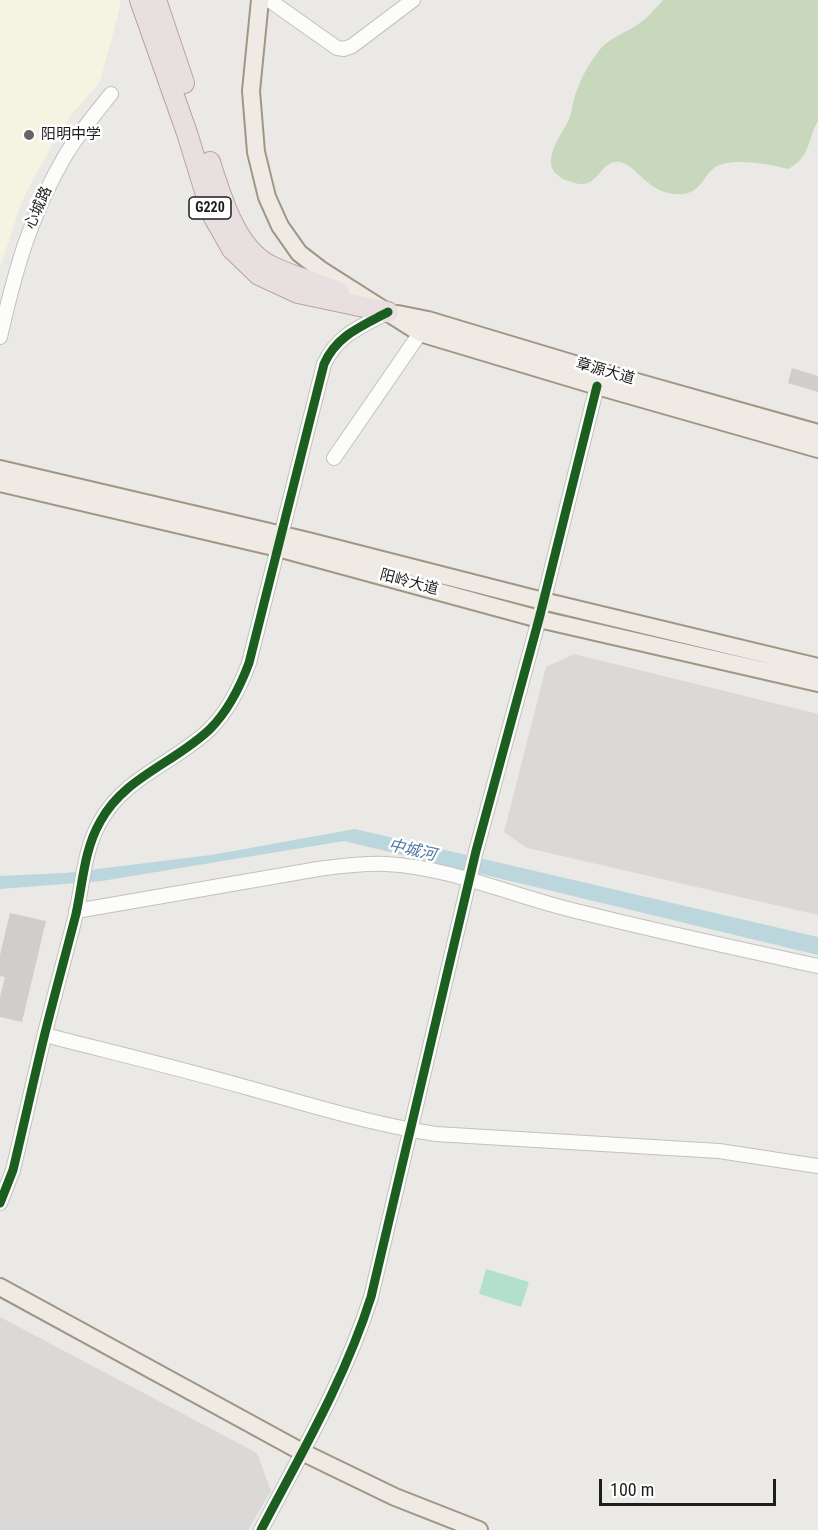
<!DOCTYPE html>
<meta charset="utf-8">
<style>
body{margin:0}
#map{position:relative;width:818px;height:1530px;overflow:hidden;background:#ebe9e6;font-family:"Roboto Condensed",sans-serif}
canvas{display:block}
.scale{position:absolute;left:599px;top:1479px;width:177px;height:27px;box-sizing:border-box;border:3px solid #1d1d1d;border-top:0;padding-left:8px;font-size:18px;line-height:21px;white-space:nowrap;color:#1d1d1d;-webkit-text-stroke:4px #fff;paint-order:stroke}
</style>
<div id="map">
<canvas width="818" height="1530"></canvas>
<div class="scale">100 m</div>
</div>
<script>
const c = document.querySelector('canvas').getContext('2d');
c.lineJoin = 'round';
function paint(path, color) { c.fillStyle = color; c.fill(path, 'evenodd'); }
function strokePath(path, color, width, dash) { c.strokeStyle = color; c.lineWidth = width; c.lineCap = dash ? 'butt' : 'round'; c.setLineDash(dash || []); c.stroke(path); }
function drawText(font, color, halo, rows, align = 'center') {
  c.font = font + ' "Roboto Condensed","Noto Sans SC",sans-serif'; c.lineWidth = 5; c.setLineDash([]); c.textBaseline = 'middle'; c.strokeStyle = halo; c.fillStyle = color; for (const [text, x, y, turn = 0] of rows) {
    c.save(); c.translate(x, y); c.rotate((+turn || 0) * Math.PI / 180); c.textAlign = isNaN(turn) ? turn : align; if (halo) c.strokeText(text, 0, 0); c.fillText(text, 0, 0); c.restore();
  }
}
paint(new Path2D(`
 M574,654L818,714V915L527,848L504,832L546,667Z
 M0,1317L257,1453L271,1491L248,1530H0Z`), '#dad9d7');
paint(new Path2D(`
 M0,0H119L121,3L100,82L72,114L45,157L22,201L0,268Z`), '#f5f3e1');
paint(new Path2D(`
 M663,0H818V121C807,140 811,157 788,169C772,164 726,156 713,169C702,179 700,192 683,194C647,198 635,159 615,162C601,164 598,183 583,184C571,184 551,176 551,163C550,148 564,131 570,117C572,111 572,105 574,99C579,81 590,61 602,47C612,37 625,33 637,25C647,19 655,9 663,0Z`), '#c7d8bc');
paint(new Path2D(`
 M486,1269L529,1282L521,1307L479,1294Z`), '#b3e0cc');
paint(new Path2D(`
 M355,829L818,937V955L344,841L102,881L0,889V876L65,873L211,855Z`), '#bbd7dd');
paint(new Path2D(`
 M792,368L818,376V392L788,383Z
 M10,913L46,921L22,1022L0,1017V997L5,977L0,976V955Z`), '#d0cecb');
const minor = new Path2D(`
 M269,0L337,48L344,49L352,46L413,0
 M0,337C15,271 30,216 65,156C78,134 95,114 111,94
 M334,458L425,326
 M76,911L318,869C341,866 364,863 386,864C448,867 508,894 568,909C651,930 735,948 818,966
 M45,1035C111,1052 178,1068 245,1087C308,1104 370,1124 436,1134L719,1151L818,1166
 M0,1203L13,1170C24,1124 34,1078 45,1033C55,993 66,953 76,914C83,882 84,850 100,822C124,777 175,763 210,729C229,710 240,687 249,663L324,364C337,335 362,326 388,312
 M261,1530C301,1454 345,1379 371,1297L476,851L539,619L597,386`);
const major = new Path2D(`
 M260,0L251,91L256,152L267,197L280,226L299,253L321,270L420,333L597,386L818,449
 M398,314L428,320L601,372L818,433
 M0,469L308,541L543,601L818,667
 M0,483L278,548L539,619L818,683
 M0,1287L302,1452L395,1497L479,1530`);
const highway = new Path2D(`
 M140,0L187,133L212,214L232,249L259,275L298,293L388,312
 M156,0L184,83
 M210,162C221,196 235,247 269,265C291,276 316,283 339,292`);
strokePath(minor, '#c2c1c0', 16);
strokePath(major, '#a09684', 20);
strokePath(highway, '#be9fa9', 22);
strokePath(minor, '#fcfcfb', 14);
strokePath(major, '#efebe4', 16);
strokePath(highway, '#e8dfe0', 20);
strokePath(new Path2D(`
 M0,1203L13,1170C24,1124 34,1078 45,1033C55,993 66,953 76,914C83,882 84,850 100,822C124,777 175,763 210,729C229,710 240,687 249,663L324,364C337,335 362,326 388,312
 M261,1530C301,1454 345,1379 371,1297L476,851L539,619L597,386`), '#1b5e20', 9);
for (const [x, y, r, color] of [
 [29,135,6,"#656463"]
]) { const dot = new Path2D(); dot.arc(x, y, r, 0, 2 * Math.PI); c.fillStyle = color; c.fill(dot); strokePath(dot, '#fff', 2); }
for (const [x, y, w] of [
 [210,208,42]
]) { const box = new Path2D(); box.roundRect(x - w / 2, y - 11, w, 22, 4.5); c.fillStyle = '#fff'; c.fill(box); strokePath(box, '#1d1d1d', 1.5); }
drawText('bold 14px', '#1d1d1d', null, [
 ["G220",210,208]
]);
drawText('15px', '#1d1d1d', '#fff', [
 ["阳明中学",41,135]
], 'left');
drawText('15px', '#1d1d1d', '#fff', [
 ["心城路",39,208,-66],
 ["章源大道",605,372,16],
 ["阳岭大道",409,583,15]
]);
drawText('italic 16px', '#4c78a0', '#fff', [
 ["中城河",412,851,13]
]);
</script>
